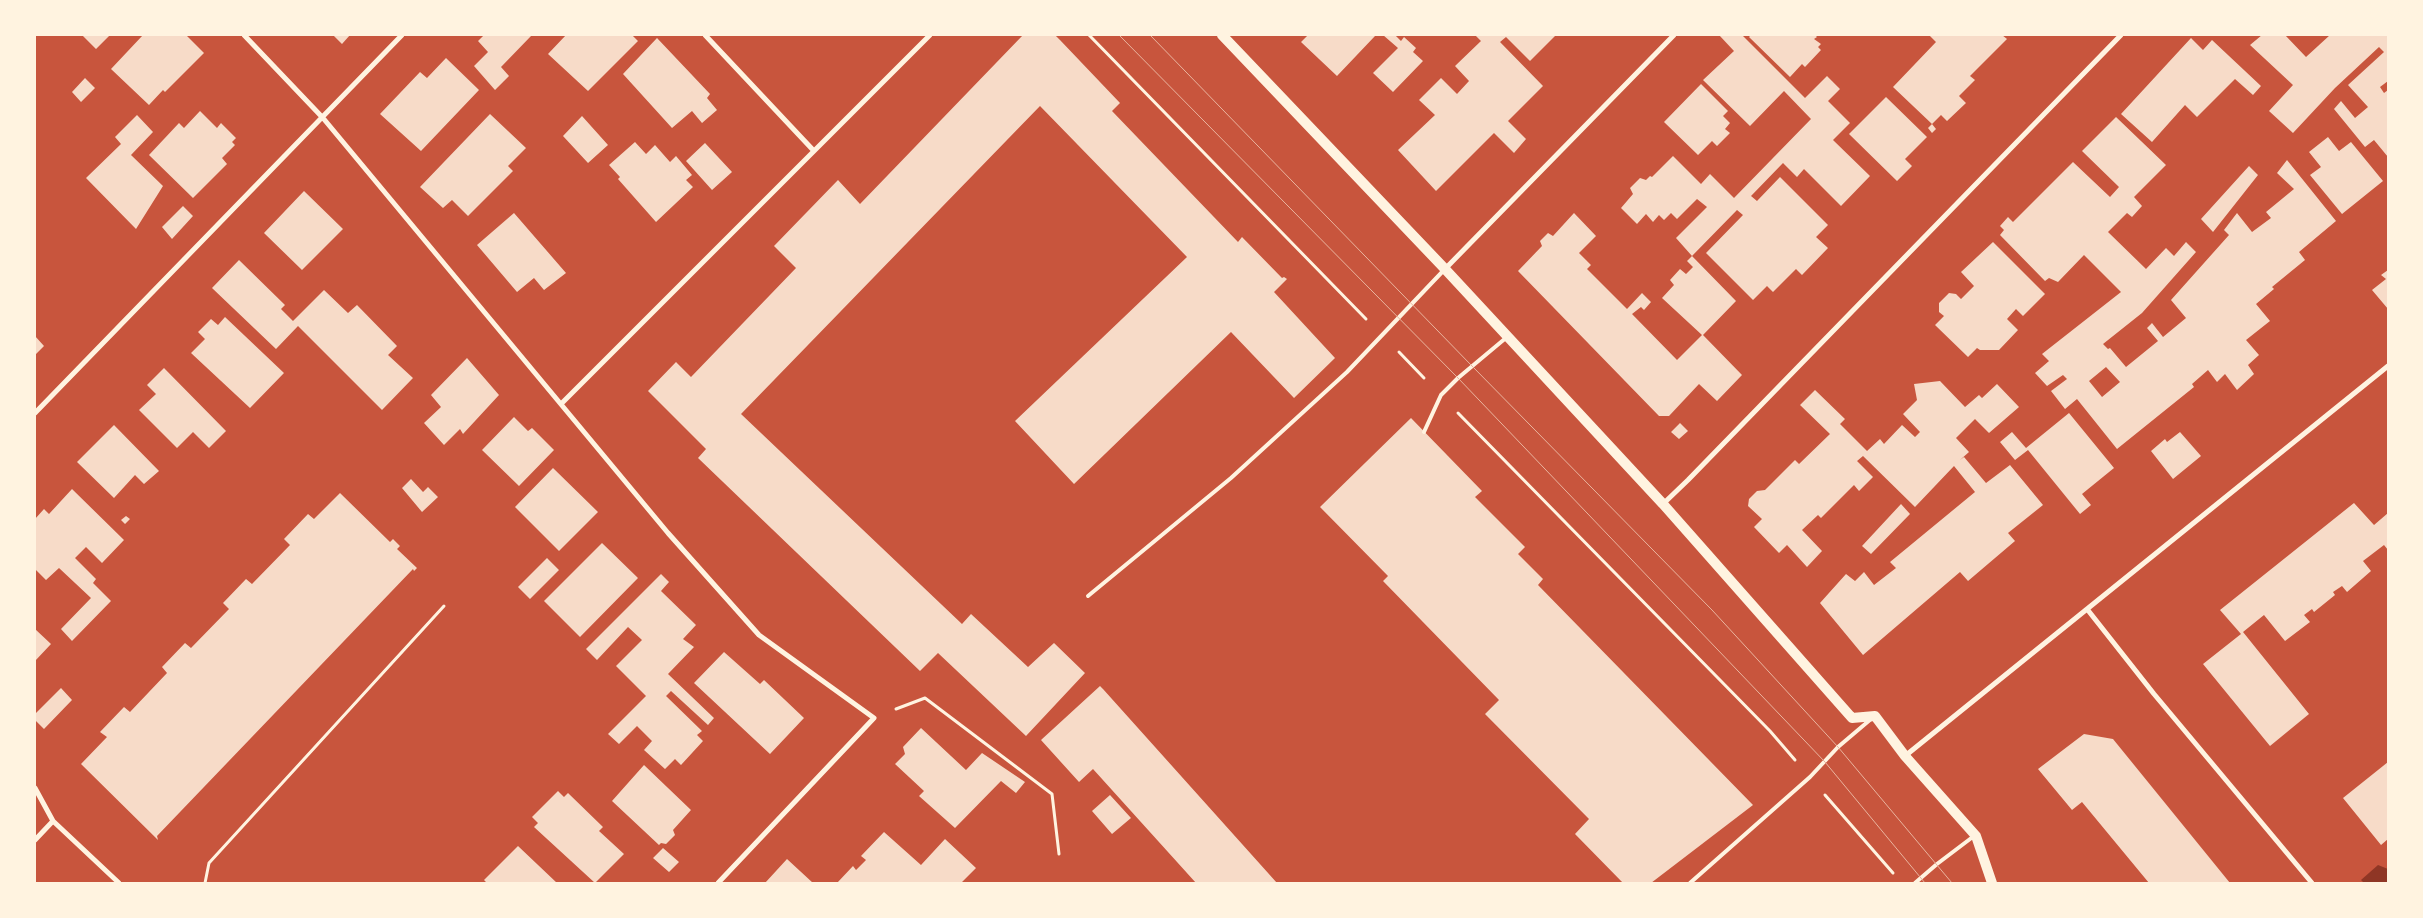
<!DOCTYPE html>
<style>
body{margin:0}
#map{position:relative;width:2423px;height:918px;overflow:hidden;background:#c8553d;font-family:Rubik,sans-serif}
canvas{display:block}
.frame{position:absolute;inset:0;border:36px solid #fff3e0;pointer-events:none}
</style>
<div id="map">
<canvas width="2423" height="918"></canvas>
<div class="frame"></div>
</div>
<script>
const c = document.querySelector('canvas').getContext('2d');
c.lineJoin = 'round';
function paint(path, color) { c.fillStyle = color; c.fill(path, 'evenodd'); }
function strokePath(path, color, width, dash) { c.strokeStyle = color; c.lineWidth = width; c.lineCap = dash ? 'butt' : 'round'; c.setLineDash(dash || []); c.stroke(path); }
paint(new Path2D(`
 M2378,865L2388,869V883H2364L2361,880Z`), '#8f3625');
paint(new Path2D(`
 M82,35H110L96,49Z
 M143,35H186L204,53L165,92L163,90L149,105L111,69Z
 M333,35H350L342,44Z
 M484,35H532L501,67L509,76L495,90L474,66L488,52L478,41Z
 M566,35H632L638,41L588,91L548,54Z
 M1023,35H1055L1060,40L1120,103L1112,111L1238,242L1242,237L1282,278L1284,277L1287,279L1274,292L1335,358L1294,398L1231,332L1074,484L1015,421L1187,257L1040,106L741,414L962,624L971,614L1028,667L1054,643L1085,673L1026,736L938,653L920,671L698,458L706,449L648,391L676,362L691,377L796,268L774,246L838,180L860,204Z
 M1308,35H1374L1375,36L1337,76L1301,42Z
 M1383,35H1395L1401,41L1404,37L1416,48L1413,52L1423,61L1393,92L1373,73L1398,48Z
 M1475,35H1556L1530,61L1506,37L1500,42L1543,86L1508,121L1526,139L1514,153L1494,133L1436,191L1398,150L1435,115L1419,100L1441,78L1457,94L1469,81L1455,66L1481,41Z
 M1719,35H1742L1805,98L1827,76L1840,89L1828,101L1850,123L1833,140L1870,176L1841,206L1804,169L1797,177L1783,163L1751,196L1757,201L1780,177L1828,225L1816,237L1828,248L1802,275L1796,269L1773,292L1767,286L1753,300L1706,253L1743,215L1737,210L1692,256L1676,238L1707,207L1697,199L1677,219L1671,213L1664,220L1659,215L1653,222L1646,214L1637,224L1621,208L1633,194L1630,188L1640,178L1646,180L1650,176L1652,177L1673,156L1701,184L1710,174L1734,198L1811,119L1784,91L1750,126L1703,80L1734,51Z
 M1751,35H1815L1817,37L1814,39L1821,44L1818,47L1821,50L1805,67L1802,64L1790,77L1749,37Z
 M1929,35H2002L2007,39L1970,76L1975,80L1959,96L1966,103L1947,121L1941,115L1932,124L1936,129L1932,133L1928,128L1932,124L1893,87L1936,42Z
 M2262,35H2285L2306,57L2330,35H2388V81L2380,87L2384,93L2388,90V157L2374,140L2365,147L2334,109L2341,101L2355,118L2368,107L2348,85L2384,52L2379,47L2335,88L2293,133L2269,111L2293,85L2250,45Z
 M657,38L710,94L707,98L717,110L702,123L692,111L672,128L623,74Z
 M2191,38L2203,50L2212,40L2261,86L2253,95L2235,79L2197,117L2185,105L2152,142L2121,114Z
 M446,58L479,90L421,151L380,114L420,72L427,78Z
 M85,78L95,88L81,102L72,92Z
 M1701,84L1728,111L1723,116L1730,123L1725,129L1730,133L1717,146L1712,141L1698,155L1664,122Z
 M1886,97L1927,137L1905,159L1912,166L1897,181L1849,134Z
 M200,111L217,128L221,123L236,138L232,142L235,145L222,158L227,164L193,198L149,155L179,123L184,128Z
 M490,114L526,148L508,166L513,171L468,216L452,200L443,208L420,187Z
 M137,115L153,132L131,155L163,186L136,229L86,178L121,144L115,137Z
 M582,116L608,145L588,163L563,136Z
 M2116,117L2166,165L2134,197L2142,206L2132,217L2127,213L2108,232L2146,269L2166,248L2174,256L2186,242L2196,252L2142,313L2103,344L2108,349L2110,348L2126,367L2158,341L2147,328L2152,323L2163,337L2186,318L2171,300L2229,235L2224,230L2237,213L2252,232L2271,218L2266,212L2294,189L2277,173L2287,160L2336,221L2299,252L2305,260L2272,287L2274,289L2256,304L2270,321L2246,340L2259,355L2248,365L2254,374L2237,390L2225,374L2217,382L2208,370L2192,384L2194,387L2117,449L2077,399L2065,409L2051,391L2067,379L2063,375L2047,386L2035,373L2049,361L2042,354L2121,292L2084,255L2058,282L2049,278L2045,281L2000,235L2004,230L2000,226L2008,217L2013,222L2073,162L2110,197L2119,187L2082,151ZM2106,367L2120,382L2102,397L2089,381Z
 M2328,137L2339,151L2351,142L2383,181L2342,214L2310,175L2321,167L2309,152Z
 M635,142L646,154L655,145L670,162L676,156L692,175L686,180L693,187L656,222L618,179L620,177L609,165Z
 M705,143L732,172L712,190L686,161Z
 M2249,166L2258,175L2213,232L2201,219Z
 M304,191L343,229L302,270L264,233Z
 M183,206L193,216L172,239L162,227Z
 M514,213L566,273L544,290L534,278L517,292L477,245Z
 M1574,213L1596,236L1579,253L1591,265L1587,269L1627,309L1642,293L1651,302L1644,310L1641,307L1632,314L1677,360L1702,335L1662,298L1674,285L1670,280L1680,269L1686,274L1693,267L1687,261L1692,256L1736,301L1703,335L1742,375L1717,401L1699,384L1669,416H1659L1518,271L1542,246L1540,241L1548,233L1553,236Z
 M1993,242L2045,294L2023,316L2016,309L2007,319L2018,330L1999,350H1980L1977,348L1968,357L1935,325L1944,316L1939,312V303L1949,293L1956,294L1961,299L1974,286L1961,272Z
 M239,260L285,305L281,309L293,321L324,290L348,313L357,305L397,346L388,355L413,378L382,410L298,326L276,349L212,288Z
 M2388,270V309L2372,290L2386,279L2381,275Z
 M225,317L284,373L250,408L191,353L205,339L198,332L211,319L218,325Z
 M35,336L44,346L35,355Z
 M467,358L499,395L463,434L460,429L444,445L424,423L441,407L431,395Z
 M164,368L226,431L209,448L193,432L177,448L139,410L156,394L147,385Z
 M1940,381L1965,407L1979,395L1982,398L1997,384L2019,407L1989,433L1975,419L1956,438L1969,452L1960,460L1964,457L1986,483L2010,465L2043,505L2008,533L2015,541L1968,581L1960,572L1863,655L1820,603L1846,574L1855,581L1864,572L1874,585L1896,568L1890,562L1975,492L1954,466L1915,507L1863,456L1857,461L1873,477L1859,491L1854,485L1821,518L1818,515L1802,530L1822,551L1807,567L1787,545L1779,553L1754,527L1762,519L1748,506L1749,499L1757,491L1765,490L1795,460L1799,464L1830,434L1800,405L1815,390L1845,419L1840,424L1867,451L1880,439L1884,444L1902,425L1915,437L1920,432L1903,414L1917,400L1914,384Z
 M2069,413L2114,468L2082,494L2091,505L2080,514L2028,450L2015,460L2000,442L2012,432L2026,448Z
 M514,417L528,431L532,428L554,450L519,486L482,450Z
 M1411,418L1482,491L1475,497L1525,547L1518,554L1543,579L1538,585L1753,805L1651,883H1623L1575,834L1589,819L1485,714L1499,700L1383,581L1388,576L1320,507Z
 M1680,423L1688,431L1679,439L1671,432Z
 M114,425L159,471L144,484L135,475L114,498L77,462Z
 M2180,432L2201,456L2173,479L2151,451L2165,439L2167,442Z
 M553,468L598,512L559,551L515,507Z
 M411,479L423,492L428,487L438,497L422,512L402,488Z
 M72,489L124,540L102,563L86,547L75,558L96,579L93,583L111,601L72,641L61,629L91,598L59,568L46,580L35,569V519L44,509L49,514Z
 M340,493L390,542L393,539L400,546L397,549L417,568L414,571L413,569L157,836L158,840L81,764L107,737L100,732L124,707L130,712L167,673L162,667L185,643L191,648L229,609L223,603L246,579L252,584L290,545L284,539L308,514L314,519Z
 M2354,503L2374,525L2388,513V550L2384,545L2363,561L2371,571L2347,592L2342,586L2333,592L2335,595L2314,612L2312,609L2304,615L2310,622L2285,641L2264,615L2243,632L2309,714L2270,746L2203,664L2241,634L2220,610Z
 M1901,504L1910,514L1871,554L1862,546Z
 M126,516L130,519L125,524L121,520Z
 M602,543L638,578L580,637L544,601Z
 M547,558L559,570L530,599L518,587Z
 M661,574L669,582L661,591L696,625L683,639L694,647L668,674L714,718L708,725L671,691L666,696L702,731L697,735L703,741L681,765L675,759L665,769L644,750L652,741L637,726L619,744L608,734L646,696L616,666L642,640L628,627L597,660L586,649Z
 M35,629L51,644L35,661Z
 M724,652L760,684L764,680L804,718L770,754L694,683Z
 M1100,686L1103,689L1277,883H1196L1093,769L1079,782L1041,740Z
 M61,688L72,700L44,729L35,720V714Z
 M921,728L966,770L982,753L1025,782L1016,793L1001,781L955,828L919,796L924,791L895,764L905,754L903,747Z
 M2084,734L2113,739L2230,883H2149L2082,802L2072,810L2038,769Z
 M2388,762V839L2381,845L2343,798Z
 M644,765L691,810L673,830L675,835L666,844L661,843L659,845L612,801Z
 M558,791L564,797L568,793L603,827L599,831L624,854L595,883L534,827L538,823L532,817Z
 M1110,795L1131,818L1112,834L1092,811Z
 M884,832L921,865L945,839L976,868L961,883H837L853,866L856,870L866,860L861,856Z
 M518,846L557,883H487L484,880Z
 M663,848L679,862L669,872L653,858Z
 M787,859L813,883H765Z`), '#f7dbc8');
strokePath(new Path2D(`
 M1089,35L1366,319
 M1399,352L1424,378
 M1458,413L1770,731L1795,760
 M896,709L925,698L1052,794L1059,854
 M1825,795L1893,873
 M205,883L209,863L444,606`), '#fff3e0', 3);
strokePath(new Path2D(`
 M1424,432L1441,395L1458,378L1507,337
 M1088,596L1231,478L1347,372L1444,270
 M1690,883L1810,777L1838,747L1871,719
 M1915,883L1937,864L1974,836`), '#fff3e0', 4);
strokePath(new Path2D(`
 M244,35L323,118L668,533L759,635L874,718L718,883
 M705,35L814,151
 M1445,269L1674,35
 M561,404L930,35
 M35,413L402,35
 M1663,504L1688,480L2121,35
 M2087,609L2154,694L2312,883
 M1905,756L2388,366
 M35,788L53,821L119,883
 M35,840L53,821`), '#fff3e0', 5);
strokePath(new Path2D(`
 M1222,35L1445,269L1663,504L1852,718L1875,716L1905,756L1976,836L1992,883`), '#fff3e0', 10);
strokePath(new Path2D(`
 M1119,35L1458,378L1825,762L1925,883
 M1150,35L1472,366L1712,610L1838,747L1952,883`), '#e9b49f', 1);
</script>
